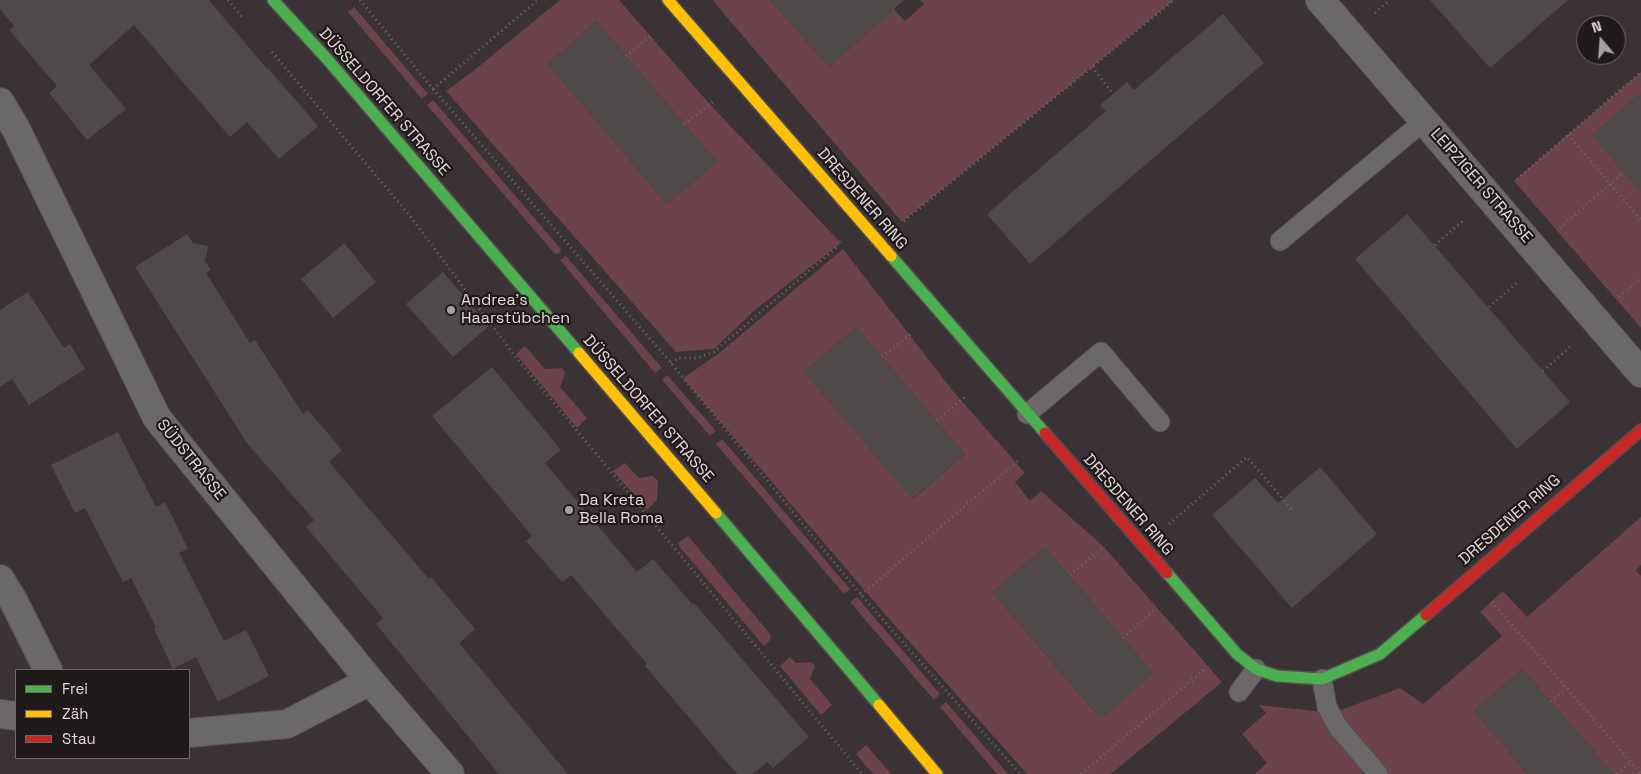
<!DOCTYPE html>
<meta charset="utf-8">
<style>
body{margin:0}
#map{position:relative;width:1641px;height:774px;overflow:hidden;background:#3a3234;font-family:"Space Grotesk",sans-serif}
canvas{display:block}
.legend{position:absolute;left:15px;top:669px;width:175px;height:90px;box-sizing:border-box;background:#20191a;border:1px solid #6e6667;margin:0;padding:6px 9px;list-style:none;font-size:15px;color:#e3d9db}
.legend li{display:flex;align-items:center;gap:10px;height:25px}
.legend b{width:25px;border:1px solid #6e6667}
.north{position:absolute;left:1576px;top:15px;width:50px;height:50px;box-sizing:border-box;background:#20191a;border:1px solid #6e6667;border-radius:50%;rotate:342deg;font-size:14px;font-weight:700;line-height:20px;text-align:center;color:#e3d9db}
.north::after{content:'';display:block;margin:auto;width:18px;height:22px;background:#a89fa1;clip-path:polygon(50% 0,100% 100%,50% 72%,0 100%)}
</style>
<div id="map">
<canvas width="1641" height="774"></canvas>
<ul class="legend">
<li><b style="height:6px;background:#4caf50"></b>Frei</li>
<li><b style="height:6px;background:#ffc107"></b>Zäh</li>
<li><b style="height:6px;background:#c62828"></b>Stau</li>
</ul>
<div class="north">N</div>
</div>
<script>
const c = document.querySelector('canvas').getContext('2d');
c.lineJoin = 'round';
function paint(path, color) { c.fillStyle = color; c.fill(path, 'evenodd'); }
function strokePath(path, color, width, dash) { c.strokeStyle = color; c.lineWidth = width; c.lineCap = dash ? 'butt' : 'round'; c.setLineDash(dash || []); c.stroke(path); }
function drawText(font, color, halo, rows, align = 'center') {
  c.font = font + ' "Space Grotesk",sans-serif'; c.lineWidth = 4.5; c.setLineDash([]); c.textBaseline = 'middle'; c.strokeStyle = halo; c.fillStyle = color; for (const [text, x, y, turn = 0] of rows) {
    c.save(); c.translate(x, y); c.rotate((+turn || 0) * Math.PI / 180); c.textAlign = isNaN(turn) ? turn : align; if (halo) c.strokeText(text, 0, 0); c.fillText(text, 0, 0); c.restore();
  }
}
paint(new Path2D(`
 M560,0H619L707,101L837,239L842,242L755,310L714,349L676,352L446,91L472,72ZM596,21L717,162L667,204L548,64Z
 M714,0H770L829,67L894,9L905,21L924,4L920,0H1174L902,222L713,1Z
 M354,7L428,94L422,99L348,12Z
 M1641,72V93L1592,135L1641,192V328L1514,181Z
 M433,100L560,248L561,251L560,253L555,254L427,105Z
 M843,249L953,391L1025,473L1015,482L1030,501L1041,491L1104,547L1222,682L1111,774H1027L884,613L683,378L718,354ZM856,327L965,454L913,499L804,372ZM1045,547L1153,673L1100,718L992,592Z
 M566,256L662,368L655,373L560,260Z
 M525,346L545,369L562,368L565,373L560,387L587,418L577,428L516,354Z
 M667,375L716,431L710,436L662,380Z
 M722,439L850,589L844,594L716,444Z
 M625,463L639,478L653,476L658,481L657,500L647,510L613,471Z
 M1641,517V565L1636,570L1641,576V774H1614L1522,669L1474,711L1528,774H1371L1358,758L1363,772L1361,774H1255L1267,763L1242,734L1266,713L1259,705L1333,713L1400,688L1423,704L1502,636L1480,612L1503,591L1527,617Z
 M688,536L771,635L770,640L764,646L679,546L678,543Z
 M857,597L940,694L934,700L850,602Z
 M790,657L796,663L811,662L815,666L810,679L832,705L821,715L780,666Z
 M946,702L1008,774H997L940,707Z
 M866,745L891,774H873L856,754Z`), '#6c424c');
paint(new Path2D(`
 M0,0H209L267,69L268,68L318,126L279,159L247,122L230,137L134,25L89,65L126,109L87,140L49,93L57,86L9,30L14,26L0,9Z
 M770,0H904L829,67Z
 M1430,0H1568L1490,68Z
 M1223,14L1264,63L1030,264L987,214L1106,111L1100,105L1127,82L1134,90Z
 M596,21L717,162L667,204L548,64Z
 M1641,92V193L1592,135Z
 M1407,214L1570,402L1517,449L1355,259Z
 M187,234L193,243L208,246L205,261L211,270L206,273L250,343L255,340L303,414L308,410L342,450L329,462L429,579L431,577L475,629L459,643L568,774H499L376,624L383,618L306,527L314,520L247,443L135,267Z
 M344,243L376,282L333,318L301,279Z
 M443,272L489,326L453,357L406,304Z
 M28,292L64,348L70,344L85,369L29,405L12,379L0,387V310Z
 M856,327L965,454L912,499L804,372Z
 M492,367L561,450L545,463L637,572L653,559L692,604L694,603L809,737L773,768L767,762L753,774H737L645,666L647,664L571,575L562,582L526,541L532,536L432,416Z
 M118,432L156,507L165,502L188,549L179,553L224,641L246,630L269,676L218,702L196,657L173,669L154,629L156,627L131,578L123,582L85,508L75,513L51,465Z
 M1320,467L1377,534L1292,608L1212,515L1255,478L1278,503Z
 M1045,547L1154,674L1101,719L992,592Z
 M1522,669L1551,702L1614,774H1528L1474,711Z`), '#50494a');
const lane = new Path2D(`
 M1280,241L1424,121
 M1027,414L1101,352L1160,422
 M1322,679L1327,707L1338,727L1378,774
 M1239,692L1256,669`);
const street = new Path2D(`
 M1320,0L1641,373
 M0,102L16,129L157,418L370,681L450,774
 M0,579L13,600L48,670
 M0,714L16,716
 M189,733L287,724L370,681`);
const fast = new Path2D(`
 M273,0L327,59L579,353
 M891,256L1045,433
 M716,513L879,705
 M1167,573L1237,654L1256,669L1277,676L1322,679L1380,654L1426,615`);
const slow = new Path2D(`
 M668,0L891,256
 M579,353L716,513
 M879,705L937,774`);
const jam = new Path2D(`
 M1045,433L1167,573
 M1426,615L1641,430`);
strokePath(lane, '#544e50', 21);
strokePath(street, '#544e50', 30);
strokePath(fast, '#544e50', 14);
strokePath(slow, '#544e50', 14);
strokePath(jam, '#544e50', 14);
strokePath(new Path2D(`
 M228,0L242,17
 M360,0L433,89L671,363L861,595L1020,774
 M1375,13L1390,0
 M272,52L410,216L514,355L862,774
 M626,56L653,34
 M1092,67L1113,94
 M433,89L538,0
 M684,124L713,102
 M1568,135L1641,220
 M1517,179L1641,72
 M904,221L1174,0
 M1560,228L1624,172
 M1435,245L1465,219
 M1619,297L1641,278
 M1489,307L1518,282
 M882,357L911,334
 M671,363L679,358H698L714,352L838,246
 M1543,371L1572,345
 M937,421L967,395
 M1169,524L1247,457L1293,511
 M1070,575L1102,548
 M861,595L1020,459
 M1492,602L1641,774
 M1123,638L1154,610
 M1551,702L1566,688
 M1081,774L1205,669
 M1617,774L1631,762`), '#6e696a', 3, [1, 4]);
strokePath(lane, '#6b6869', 19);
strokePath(street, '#6b6869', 28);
strokePath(fast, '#4caf50', 11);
strokePath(slow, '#ffc107', 11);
strokePath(jam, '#c62828', 11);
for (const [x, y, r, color] of [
 [451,310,5,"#a89fa1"],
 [569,510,5,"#a89fa1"]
]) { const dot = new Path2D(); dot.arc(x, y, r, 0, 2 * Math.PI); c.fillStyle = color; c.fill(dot); strokePath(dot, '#20191a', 2); }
drawText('16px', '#e3d9db', '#20191a', [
 ["DÜSSELDORFER STRASSE",384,102,49],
 ["LEIPZIGER STRASSE",1481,186,49],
 ["DRESDENER RING",862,199,49],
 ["DÜSSELDORFER STRASSE",648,409,49],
 ["SÜDSTRASSE",191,460,51],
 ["DRESDENER RING",1128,505,49],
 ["DRESDENER RING",1510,520,-41]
]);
drawText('16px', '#e3d9db', '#20191a', [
 ["Andrea's",461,301],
 ["Haarstübchen",461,319],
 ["Da Kreta",579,501],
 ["Bella Roma",579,519]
], 'left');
</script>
